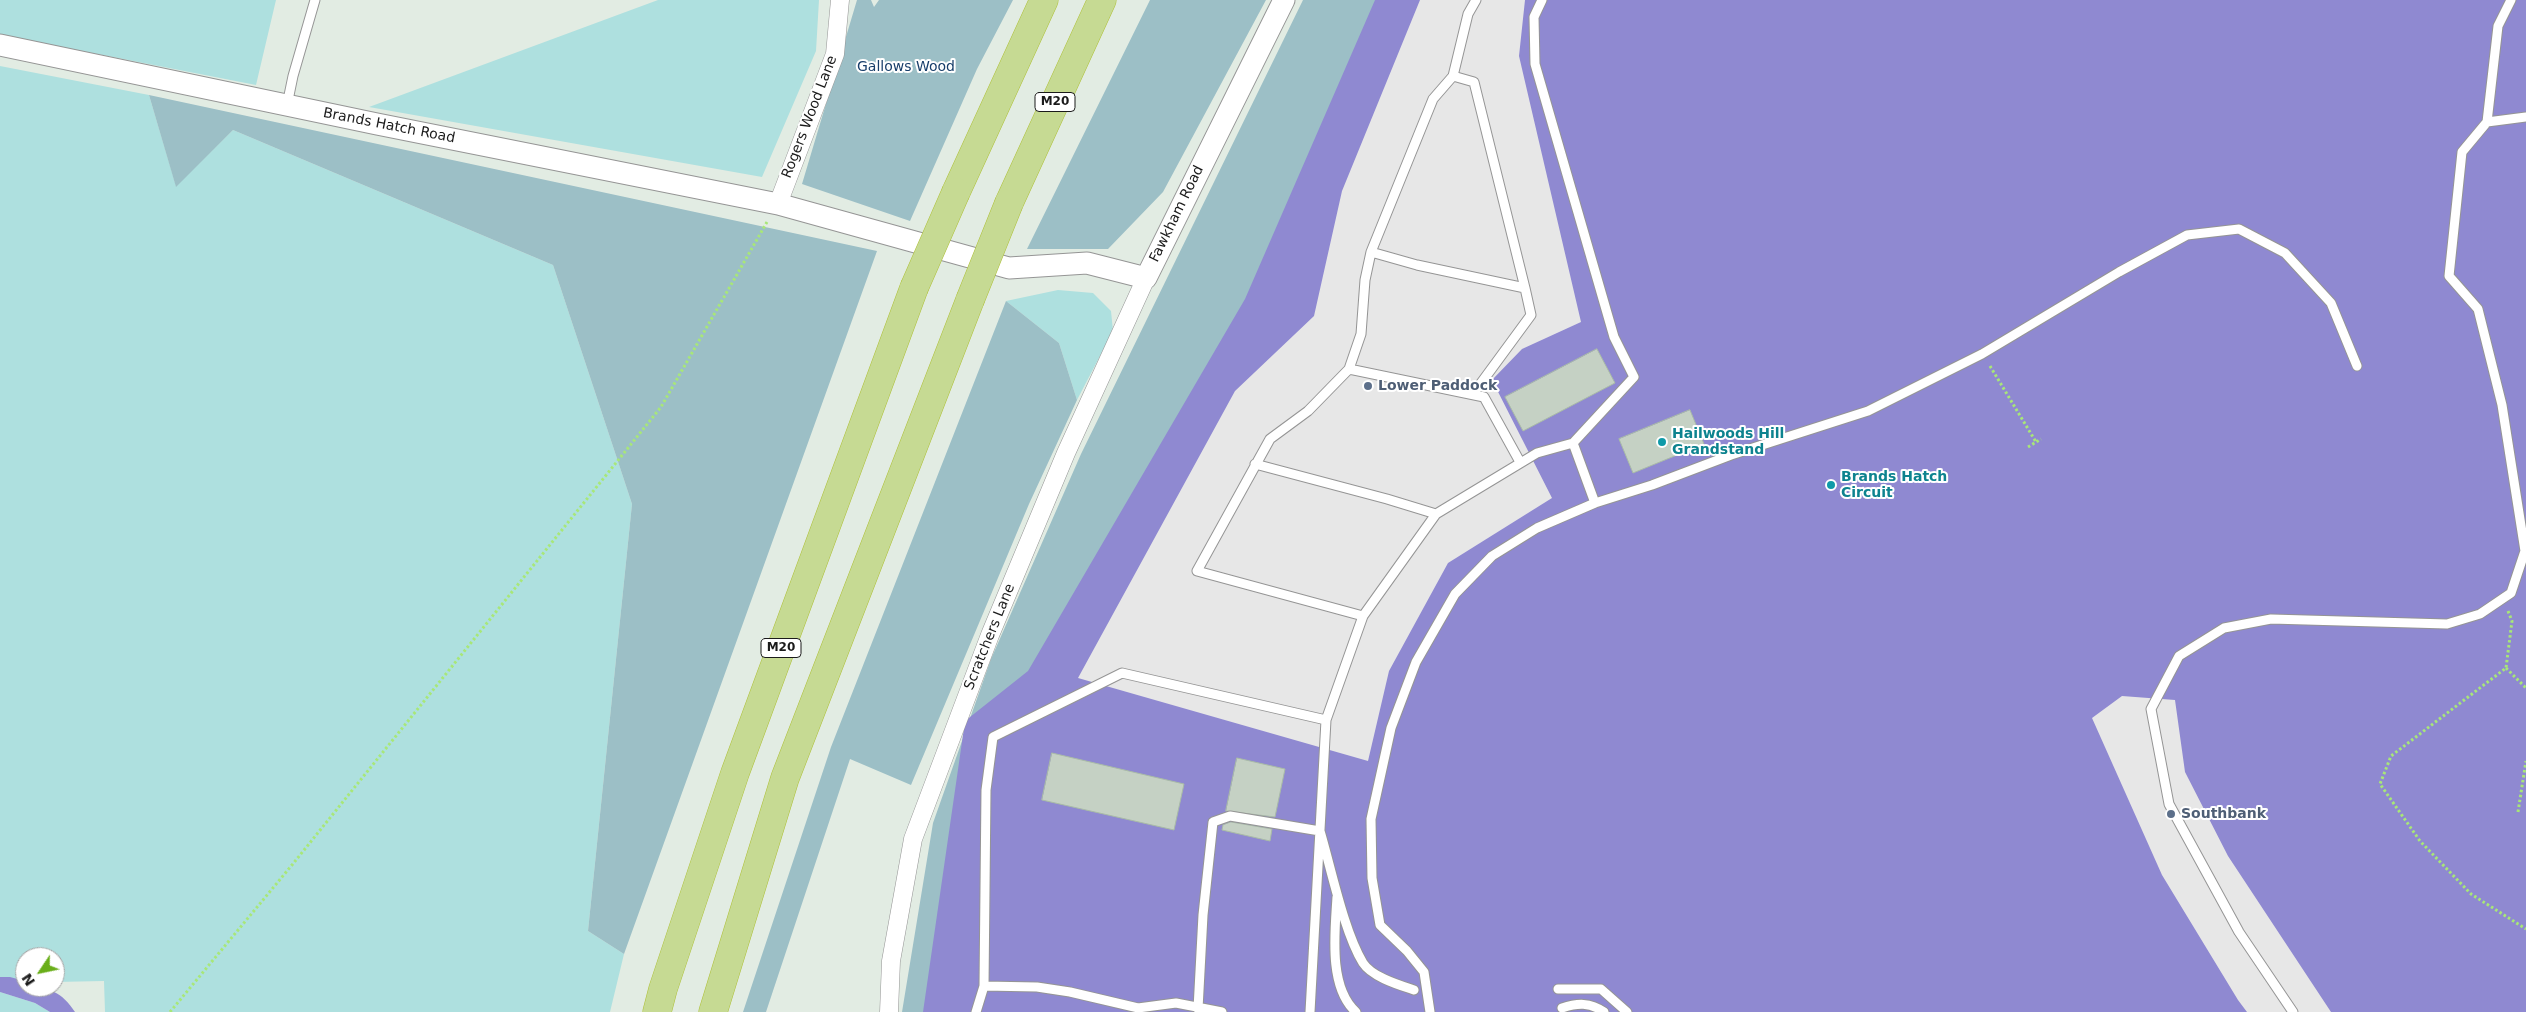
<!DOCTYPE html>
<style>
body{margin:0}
#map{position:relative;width:2526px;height:1012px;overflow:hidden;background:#e2ece3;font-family:"DejaVu Sans",sans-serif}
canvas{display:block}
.north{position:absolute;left:15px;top:947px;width:50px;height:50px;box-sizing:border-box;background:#fff;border:1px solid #a4a4a4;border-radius:50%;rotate:236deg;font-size:14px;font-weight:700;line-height:20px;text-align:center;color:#1b1b1b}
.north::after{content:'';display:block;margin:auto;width:18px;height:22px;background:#69ae19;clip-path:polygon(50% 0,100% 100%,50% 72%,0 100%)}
</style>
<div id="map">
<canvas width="2526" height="1012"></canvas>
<div class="north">N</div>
</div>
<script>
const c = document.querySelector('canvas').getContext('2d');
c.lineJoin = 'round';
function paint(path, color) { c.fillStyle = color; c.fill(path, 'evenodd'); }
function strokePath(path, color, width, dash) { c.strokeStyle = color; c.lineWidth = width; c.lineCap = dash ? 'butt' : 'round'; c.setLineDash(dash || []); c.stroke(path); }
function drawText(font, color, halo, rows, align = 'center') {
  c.font = font + ' "DejaVu Sans",sans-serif'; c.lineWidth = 4; c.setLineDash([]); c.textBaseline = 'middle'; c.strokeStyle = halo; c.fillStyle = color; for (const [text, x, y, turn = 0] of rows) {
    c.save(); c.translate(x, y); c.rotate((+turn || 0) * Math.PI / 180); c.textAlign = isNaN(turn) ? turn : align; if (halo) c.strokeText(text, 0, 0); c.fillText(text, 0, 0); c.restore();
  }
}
paint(new Path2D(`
 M0,0H276L256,85L0,35Z
 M658,0H819L816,51L762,177L369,107Z
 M0,66L149,95L176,186L233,130L553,265L632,504L588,931L624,954L610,1012H105L104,981L55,982V957H25V982L0,983Z
 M1058,290L1093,293L1111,311L1113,331L1077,400L1059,343L1006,301Z
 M0,992L35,1003L50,1012H0Z`), '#aee0df');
paint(new Path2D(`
 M857,0H871L874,7L879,0H1013L977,69L910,221L802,184Z
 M1150,0H1266L1163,192L1108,249H1027Z
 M1303,0H1404L933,1012H902L933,823L991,659L1081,454Z
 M149,95L877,251L624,954L588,931L632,504L553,265L233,130L176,187Z
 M1006,301L1059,343L1077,400L1029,504L911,785L850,759L766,1012H743L831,747Z`), '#9cbfc6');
paint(new Path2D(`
 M1375,0H2526V1012H923L965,721L1028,671L1245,299Z
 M0,977H10L25,981V987C49,987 62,992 75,1012H50L35,1003L0,992Z`), '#8f89d1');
paint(new Path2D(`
 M1420,0H1525L1519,56L1581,322L1522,349L1492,380L1552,498L1448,563L1389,671L1368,761L1078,678L1235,391L1314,316L1342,191Z
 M2122,696L2175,700L2185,772L2228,856L2331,1012H2247L2238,1000L2162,875L2092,718Z`), '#e7e7e7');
const building = new Path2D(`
 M1597,349L1615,383L1523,431L1505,397Z
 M1690,410L1704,444L1633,473L1619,439Z
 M1052,753L1184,784L1174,830L1042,800Z
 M1237,758L1285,769L1275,817L1226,811Z
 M1231,822L1272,829L1270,841L1222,830L1223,825Z`);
paint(building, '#c5d1c4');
strokePath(building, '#a9bba7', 1);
const service = new Path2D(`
 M1453,76L1468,14L1476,0
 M287,105L293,76L315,0
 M2487,122L2498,26L2511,0
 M1371,252L1417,265L1525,288L1531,315L1473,394
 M1349,369L1484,397L1520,462
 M1255,464L1387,499L1436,514
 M1595,503L1652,485L1731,455L1868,411L1982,354L2119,272L2187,235L2239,229L2285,253L2331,303L2357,366
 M1363,616L1197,571L1270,439L1308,411L1349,369L1361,334L1365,280L1371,252L1433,99L1453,76L1474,82L1525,288
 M1337,897C1335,931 1328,987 1356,1012
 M984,986L986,790L993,737L1122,673L1326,720
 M1558,989H1601L1627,1012
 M1562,1008C1577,1003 1590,1002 1604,1012
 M1198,1009L1203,915L1213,822L1230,816L1320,831C1331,868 1344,932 1363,963C1372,977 1399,985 1414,990
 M976,1012L984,986L1037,987L1070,992L1138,1008L1176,1003L1222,1012
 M1310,1012L1326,720L1363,616L1436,514L1537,453L1573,443L1634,377L1614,337L1535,64L1534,17L1542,0
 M1430,1012L1424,972L1407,951L1380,925L1372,878L1371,819L1391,728L1416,662L1455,594L1492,556L1537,528L1595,503L1573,443
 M2293,1012L2239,932L2169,804L2151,709L2179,656L2224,628L2271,619L2447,624L2480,614L2511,593L2525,551L2502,405L2478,309L2449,276L2462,152L2487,122L2526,117`);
const minor = new Path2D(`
 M778,204L835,54L840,0
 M889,1012L891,961L913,839L990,635L1066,453L1146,278`);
const tertiary = new Path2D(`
 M0,45L377,124L778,204L1009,268L1087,263L1146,278L1284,0`);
const motorway = new Path2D(`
 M956,192L1044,0
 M1009,203L1102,0
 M657,1012L663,989L735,773L914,288
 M713,1012L785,778L970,300`);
strokePath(service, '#959595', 11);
strokePath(minor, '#959595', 19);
strokePath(tertiary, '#959595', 23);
strokePath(motorway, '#afc039', 29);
strokePath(new Path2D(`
 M1990,366L2036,442
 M2028,447L2041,439
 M2508,611L2512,621L2506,668L2391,756L2380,784L2420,841L2471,894L2526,929
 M2506,668L2526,688
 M2518,812L2526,761
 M170,1012L292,865L661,407L767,222`), '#a8e778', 3, [2.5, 2.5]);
strokePath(service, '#fff', 9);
strokePath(minor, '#fff', 18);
strokePath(tertiary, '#fff', 21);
strokePath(motorway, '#c6da93', 28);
const motorwayBridge = new Path2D(`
 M914,288L956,192
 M970,300L1009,203`);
strokePath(motorwayBridge, '#afc039', 29, []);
strokePath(motorwayBridge, '#c6da93', 28);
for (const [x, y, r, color] of [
 [1368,386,5,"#5c6f8a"],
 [1662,442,5,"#0f9aa8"],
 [1831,485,5,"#0f9aa8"],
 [2171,814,5,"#5c6f8a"]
]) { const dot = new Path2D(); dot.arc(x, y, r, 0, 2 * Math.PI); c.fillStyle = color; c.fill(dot); strokePath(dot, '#fff', 2); }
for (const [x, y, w] of [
 [1055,102,40],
 [781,648,40]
]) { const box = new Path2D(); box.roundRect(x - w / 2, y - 9.5, w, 19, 4); c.fillStyle = '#fff'; c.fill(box); strokePath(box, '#1b1b1b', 1); }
drawText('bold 12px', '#1b1b1b', null, [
 ["M20",1055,102],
 ["M20",781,648]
]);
drawText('14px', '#183e6a', '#fff', [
 ["Gallows Wood",906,67]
]);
drawText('14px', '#1b1b1b', '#fff', [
 ["Rogers Wood Lane",810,117,-69],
 ["Brands Hatch Road",389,126,11],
 ["Fawkham Road",1177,214,-64],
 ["Scratchers Lane",990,637,-68]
]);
drawText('bold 14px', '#4e5e75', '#fff', [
 ["Lower Paddock",1378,386],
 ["Southbank",2181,814]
], 'left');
drawText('bold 14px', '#0d838f', '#fff', [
 ["Hailwoods Hill",1672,434],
 ["Grandstand",1672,450],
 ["Brands Hatch",1841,477],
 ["Circuit",1841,493]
], 'left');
</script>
